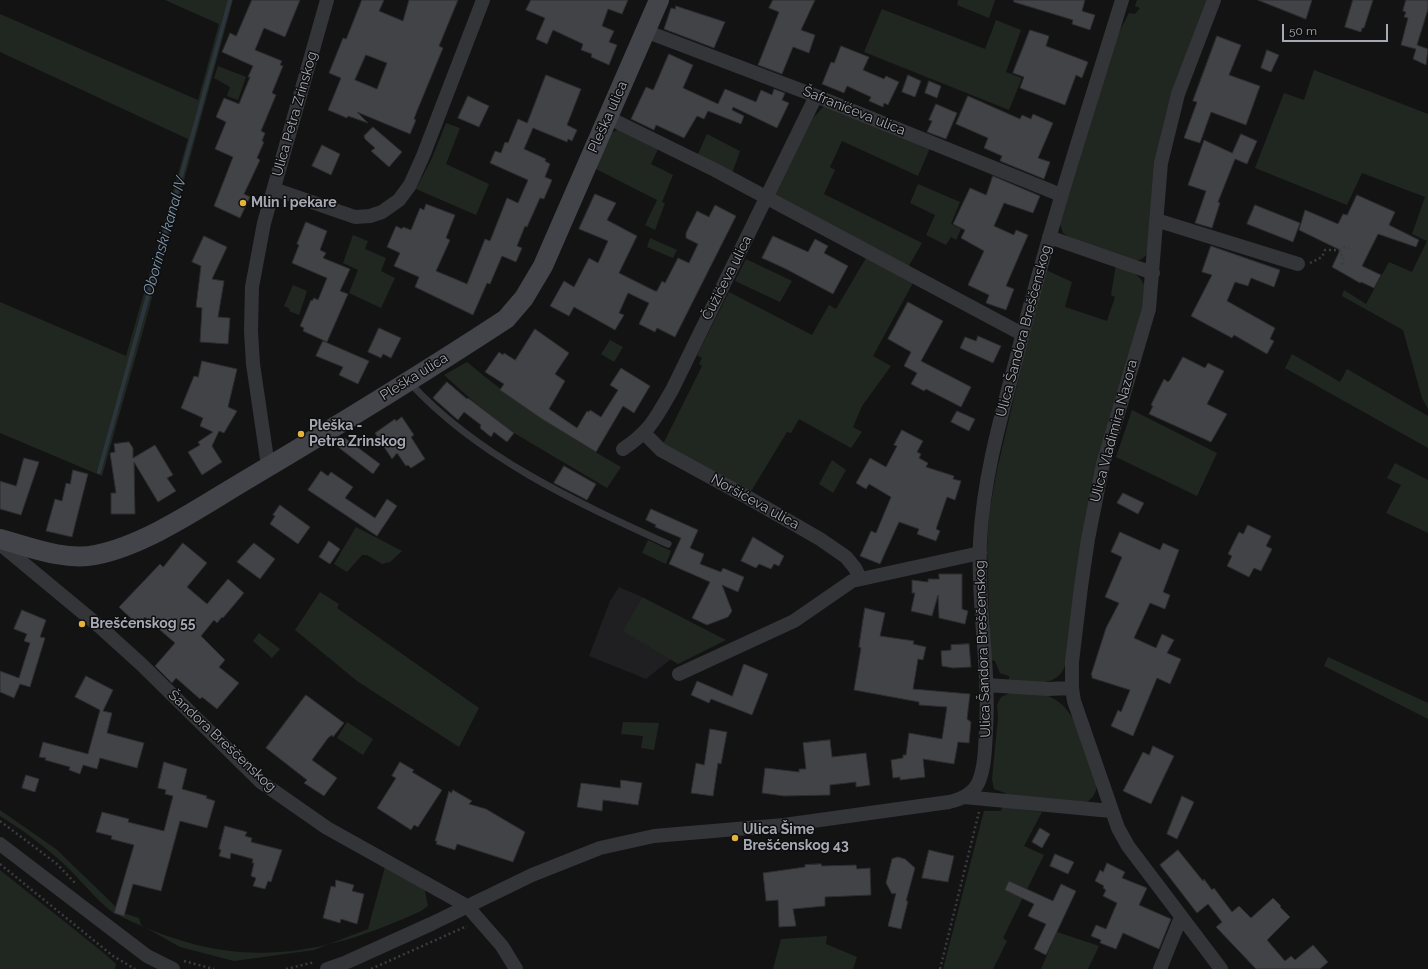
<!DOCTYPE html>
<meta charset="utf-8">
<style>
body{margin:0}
#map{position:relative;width:1428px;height:969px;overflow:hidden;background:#131314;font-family:Raleway,sans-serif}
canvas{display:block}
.scale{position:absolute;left:1282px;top:24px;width:106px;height:18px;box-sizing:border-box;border:2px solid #a6a9b4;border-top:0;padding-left:5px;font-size:12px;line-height:14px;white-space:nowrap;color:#a6a9b4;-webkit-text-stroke:3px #0e0e0f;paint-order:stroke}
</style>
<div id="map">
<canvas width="1428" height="969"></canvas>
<div class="scale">50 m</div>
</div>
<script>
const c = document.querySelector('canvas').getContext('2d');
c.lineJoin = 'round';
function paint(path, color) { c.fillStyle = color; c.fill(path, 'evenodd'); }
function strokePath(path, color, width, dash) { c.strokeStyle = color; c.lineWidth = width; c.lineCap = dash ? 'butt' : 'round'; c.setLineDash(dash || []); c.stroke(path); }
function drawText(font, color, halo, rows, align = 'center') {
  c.font = font + ' Raleway,sans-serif'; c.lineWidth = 3; c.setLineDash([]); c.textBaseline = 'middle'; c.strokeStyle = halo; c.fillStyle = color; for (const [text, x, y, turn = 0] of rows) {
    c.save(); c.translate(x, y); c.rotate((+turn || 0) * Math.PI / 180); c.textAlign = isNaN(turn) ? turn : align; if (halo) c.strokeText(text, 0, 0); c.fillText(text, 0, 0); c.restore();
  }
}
paint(new Path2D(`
 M619,587L642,597L624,631L671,659L646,679L589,656L610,601Z`), '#1f1f21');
paint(new Path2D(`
 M165,0H233L141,338L102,476L0,433V302L126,356L188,139L0,52V14L198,100L219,24Z
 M958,0H995L989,18L957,5Z
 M1137,0H1209C1194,38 1176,75 1166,114C1153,160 1152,208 1148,254L1140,260H1136L1069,237L1063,233L1060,224L1117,36L1129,13L1135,14L1140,8L1135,6Z
 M882,9L985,49L996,20L1021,30L1006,72L1022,78L1009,110L864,52Z
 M218,66L246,77L238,100L227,96L230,87L214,78Z
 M1314,70L1428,114V409L1422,398L1403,330L1342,296L1344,290L1366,304L1389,262L1412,272L1427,241L1412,234L1425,197L1362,173L1347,205L1255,168L1284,93L1304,100Z
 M826,104L930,148L918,176L842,141L830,167L835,170L824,194L922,243L907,269L774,195L813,118Z
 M446,123L460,128L446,164L489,184L476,215L416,189L432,158Z
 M619,129L659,147L651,164L673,175L662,202L665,203L655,230L645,225L657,200L592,167L611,133Z
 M707,134L740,151L732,174L697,156Z
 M918,184L960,202L951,224L961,229L956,240L951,237L946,245L926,235L935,215L910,203Z
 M353,235L368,241L365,249L386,258L381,271L395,278L381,308L349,293L358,270L343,263Z
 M650,238L677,250L673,258L647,247Z
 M866,258L914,281L873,356L891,366L862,406L853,427L862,432L851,448L799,419L791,433L787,432L750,493L662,446L702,366L699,364L702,358L697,355L729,292L812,335L829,305L836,309Z
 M746,259L792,281L780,302L735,281Z
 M1116,264C1129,271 1143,274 1146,291L1066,663C1058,690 1030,682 1009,681V676L1000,673L995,661L991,660L987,550L989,514L997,470L1028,338L1046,270L1072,282L1065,307L1107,321L1115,297L1111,295Z
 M293,285L307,291L299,315L289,311L290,309L284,306Z
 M610,340L623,347L614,362L601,354Z
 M1292,354L1340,382L1347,369L1428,416V448L1285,368Z
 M467,362C515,403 567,436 621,467L607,488L514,433L473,401L444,375Z
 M1132,410L1217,453L1197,496L1116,457Z
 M832,460L846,470L833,493L819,484Z
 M1395,463L1428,480V533L1386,513L1401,485L1387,478Z
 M356,527L402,551L390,562L382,564L367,555H362L347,572L334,564Z
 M648,540L671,551L666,564L642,553Z
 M320,592L339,604L337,608L479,708L459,747L357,681L295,630Z
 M642,597L726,640L678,664L623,631Z
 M259,633L280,649L272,658L253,641Z
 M1328,657L1428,703V719L1324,666Z
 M1007,690C1019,692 1032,692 1044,695C1078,702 1087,756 1097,785C1096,794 1092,800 1083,804L1006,796L1005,793L994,789L992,779L998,717L997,705L1001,697L1008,694Z
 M347,722L373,739L363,755L337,738Z
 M623,722L659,723L654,750L641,748L643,736L621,734Z
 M1002,807L1042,812L1024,846L1044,855L1003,938L1007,941L993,969H943L984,811H1001Z
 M0,810L56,849L114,905L117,911L139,918L141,925L180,947L234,961L314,950L368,929L385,867L419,885L425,891L428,906L421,911C306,964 223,969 112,912C96,899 84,884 69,869C49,849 24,831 0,816Z
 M0,870L105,954L116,964L115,969H0Z
 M1057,932L1099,946L1088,969H1041Z
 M827,936L826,944L857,957L853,969H773L781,939Z`), '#202721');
strokePath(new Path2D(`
 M99,472L230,0`), '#2d353c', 4);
const building = new Path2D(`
 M252,0H300L285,37L264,28L255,50L282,61L280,65L283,66L272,93L276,95L261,131L265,133L262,141L264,142L257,158L260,160L244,194L250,197L240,218L214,206L233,157L215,149L226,122L216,117L224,98L239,104L250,77H248L253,66L222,52L230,33L236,36Z
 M362,0H384L379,11L403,21L409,0H458L439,46L443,48L417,111L414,119L416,120L410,134L357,112L368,123L348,116L347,118L328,110L341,78L329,73L343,38L346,39ZM366,55L387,63L377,89L355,80Z
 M531,0H628L622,14L608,9L602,26L614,31L609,42L617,45L609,65L591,57L592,54L581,50L583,44L553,30L547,44L536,39L545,18L526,10Z
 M773,0H815L801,30L815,35L809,53L793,47L782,74L758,65L779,12L769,8Z
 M1014,0H1085L1082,11L1095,15L1090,30L1072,24L1073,20L1014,2Z
 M1258,0H1312L1306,19Z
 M1353,0H1373L1364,28H1362L1361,32L1345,27Z
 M1406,0H1428V9L1417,45L1428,49L1426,65L1413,59L1416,49L1401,45L1408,18L1404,17L1406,12L1403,11Z
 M676,6L725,22L714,48L664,29L671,8L675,9Z
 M1030,30L1049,36L1046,46L1088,62L1082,78L1076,75L1065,105L1020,88L1024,77L1013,73Z
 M1217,36L1241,45L1229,75L1260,86L1246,125L1211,112L1200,143L1184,138L1197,102L1193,101Z
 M841,46L869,57L863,70L884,79L886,76L899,82L888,105L884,103L883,107L869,101L871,97L847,86L844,93L822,84L831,62L834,63Z
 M1267,50L1279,55L1271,72L1261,68Z
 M669,54L693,65L683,88L718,104L725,89L756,102L761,90L772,95L774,89L785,93L782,100L789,103L777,128L733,107L732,110L744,116L741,124L708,111L704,119L697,116L684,138L656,125L654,130L631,119L646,87L653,90Z
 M546,75L581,89L567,125L577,130L572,141L568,139L567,142L533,128L524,149L546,159L545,161L550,164L545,177L552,180L544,199L540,198L527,227L525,226L517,246L522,248L516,262L502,256L490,284L487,283L473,315L415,287L419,277L394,266L400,253L387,247L396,226L402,229L403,227L411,230L420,208L424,210L426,204L455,215L446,238L450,240L436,271L467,284L485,239L490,241L507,198L518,203L528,180L490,163L495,151L501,153L505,142L508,143L518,119L527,123Z
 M908,75L921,81L915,97L902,92Z
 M929,81L941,86L937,98L925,93Z
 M468,96L489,106L479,127L458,118Z
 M968,96L1020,119L1022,115L1031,119L1033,114L1053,123L1038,158L1050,162L1044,179L1000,161L1002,156L984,148L988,138L956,124Z
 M936,104L957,113L946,139L927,132L932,121L929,120Z
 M373,127L402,152L389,167L371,151L375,148L365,139L364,136Z
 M1241,134L1257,141L1247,164L1235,159L1218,202L1220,203L1212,228L1195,223L1206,191L1188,185L1204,140L1232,153Z
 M322,145L340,154L331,175L312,166Z
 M993,176L1040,196L1033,213L1004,203L994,226L1014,235L1016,230L1028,235L1006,286L1014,289L1006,310L986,303L989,295L968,285L984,251L961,238L965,230L953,224L970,188L986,195Z
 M595,194L616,203L607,220L637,236L619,273L655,291H657L662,281L665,283L678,258L689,263L698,244L686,238V233L697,211L709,217L715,205L736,216L675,337L657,328L655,332L639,324L649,303L628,293L619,313L624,315L615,330L574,307L569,316L550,306L564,281L574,287L589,258L598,263L608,241L579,229Z
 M1357,195L1395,212L1389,225L1419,240L1416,247L1378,234L1362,266L1381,275L1374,288L1361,282L1360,283L1332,267L1340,250L1299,230L1305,210L1338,224L1343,214L1347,215Z
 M1255,205L1300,223L1293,242L1247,224Z
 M306,222L327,231L320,250L326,253L323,258L350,269L340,291L348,294L327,342L303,331L304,328L300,326L311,300L312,301L314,298L318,300L327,278L292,263L299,245L297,244Z
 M204,236L227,247L212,279L224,281L218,317L230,318L228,344L200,342L202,308L196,307L201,266L192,262Z
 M773,236L808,252L815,239L828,246L824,253L848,266L833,294L786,269L762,258Z
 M1211,246L1280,270L1274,287L1251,278L1248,286L1235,282L1227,301L1275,328L1270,339L1274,341L1267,354L1234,335L1232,338L1191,316L1212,275L1202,272Z
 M908,302L943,321L921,361L971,387L961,407L926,389L924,391L911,384L917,373L904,366L911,352L888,339Z
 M379,328L401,338L391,358L383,354L381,358L368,352Z
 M535,329L569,353L555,374L565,381L549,409L577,428L587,411L589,412L590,410L601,417L618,390L610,385L621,368L650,386L634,413L623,406L596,452L542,419L500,390L504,384L485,372L499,352L503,355L504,353L515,360Z
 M978,336L1001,346L993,363L960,348L965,337L976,341Z
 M323,341L369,361L358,384L339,375L343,367L316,356Z
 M1183,357L1205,368L1208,363L1224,371L1207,404L1227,414L1211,442L1149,414L1153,406L1151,405L1164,379L1168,382L1170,380Z
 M202,361L237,369L228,407L237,411L224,433L219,431L212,446L222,462L202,475L188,452L200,445L198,442L213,432L200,426L203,418L181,408L194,376L198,377Z
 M447,382L467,399L468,398L514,433L507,442L494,432L491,437L480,428L481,425L464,412L458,420L433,398Z
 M957,411L975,419L969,431L951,422Z
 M402,417L414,435L411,437L425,459L411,468L408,465L406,466L397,453L392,459L375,433L395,419L396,421Z
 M902,430L923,441L917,452L921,454L919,458L928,463L926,467L954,476L953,479L961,481L955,500L947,497L936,529L940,531L936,541L917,534L919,529L899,522L880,564L860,556L871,531L876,533L891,497L869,484L866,489L856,483L870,458L886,467L897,446L894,445Z
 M345,438L380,464L373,474L338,447Z
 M129,442L133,448V458L155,445L173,475L167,478L176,491L158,502L134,462L135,514H111V493H116L110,453L115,452L114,444Z
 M24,458L39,462L21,515L0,509V481L16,486Z
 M564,466L596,484L587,500L554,483Z
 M73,470L88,474L72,537L46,531L55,499L62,501L66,483L70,484Z
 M321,471L328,476L331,472L353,487L345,498L375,518L387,499L397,506L377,536L308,490Z
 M1123,493L1144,503L1138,514L1117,503Z
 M280,505L310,527L298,544L270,524L275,516L273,515Z
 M651,509L698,530L690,548L704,554L700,564L721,572L723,568L744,577L738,592L722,585L732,611L728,617L707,625L692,618L710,582L669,564L681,538L655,527L656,525L646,520Z
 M1248,525L1271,536L1266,546L1272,549L1261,571L1254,568L1249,577L1227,566L1232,556L1228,554L1239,532L1243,534Z
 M1120,532L1160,550L1163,543L1179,550L1163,592L1170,595L1165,609L1150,603L1134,638L1156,648L1162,634L1174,640L1167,653L1181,659L1170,684L1157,678L1133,736L1111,726L1118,710L1121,712L1130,690L1092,678V675H1091L1106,628L1119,603L1105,597L1122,557L1111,552Z
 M753,537L784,556L779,566L774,564L771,569L759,564L756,568L741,561Z
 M329,541L340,549L330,564L319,557Z
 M183,543L207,563L187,587L207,604L228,579L244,593L223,618L222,617L217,623L214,620L201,636L225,660L219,667L239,683L217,709L202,697L200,699L176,678L172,683L155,666L175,643L145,617L138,625L119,607L160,564L163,567Z
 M254,543L275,559L260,579L237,562Z
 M939,574H962V609L968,611L965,624L939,618L938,595L932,616L911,611L915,593H912V580L928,582V579H939Z
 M865,608L885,613L880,636L914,641L913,644L926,647L923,660L918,659L913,689L970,694L967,719L971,722L969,743L958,742L954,764L923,759L925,777L900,780V777L893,778L891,760L903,758V755H906L909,733L942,739L947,707L919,705V702L854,690L861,648L859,647Z
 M22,610L46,620L40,637L45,638L30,687L20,684L14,698L0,692V671L19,678L30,643L24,641L27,634L14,629Z
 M969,644L971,667L953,668L942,666L941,651L951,650V645Z
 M744,664L768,674L752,715L711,699L709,703L691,695L697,681L732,696Z
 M86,676L113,690L103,711L112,713L107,733L144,743L137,768L100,758L97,769L83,765L80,774L69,770L70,767L45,760L46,758L39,757L43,742L88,754L100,710L75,697Z
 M306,695L344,723L333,737L332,735L328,738L312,760L337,778L324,796L304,783L307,780L266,748Z
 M710,729L727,732L721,764L718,763L713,796L691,793L696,763L704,765Z
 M830,740L832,757L866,753L870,785L856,787V782L830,785V795L784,796L762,793L765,768L799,772V769H806L803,743Z
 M1153,746L1174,756L1151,804L1123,791L1143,752L1149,755Z
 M164,762L187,769L182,789L207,796L206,798L215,801L207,828L180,821L161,891L133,884L124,916L114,913L134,845L111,839L112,836L96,832L102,812L129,819L128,822L164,831L173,796L165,794L166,790L158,788Z
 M400,762L414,770L412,772L442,790L418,827L414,825L411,830L377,808L396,778L392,776Z
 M26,775L39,779L35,792L22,788Z
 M621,780L642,783L638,805L603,800L602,811L577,807L581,783L620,788Z
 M453,790L472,801L469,804L486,809L525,832L513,862L457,844L455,850L436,844L437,841H435L449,791L451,793Z
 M1182,796L1194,802L1177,839L1167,834Z
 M225,826L247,832L245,836L252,838L251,842L282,850L271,882L268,881L265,889L253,886L256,878L251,876L254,863H252L253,859L231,853L230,859L219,856L221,850L219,849Z
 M1040,828L1050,834L1042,848L1032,842Z
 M929,850L954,856L948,882L922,878Z
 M1178,850L1203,881L1204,879L1212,890L1214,888L1232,912L1239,906L1251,918L1273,898L1281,906L1280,907L1290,917L1267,940L1285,961L1291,956L1295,960L1313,945L1328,962L1320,969H1256L1216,927L1222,922L1208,904L1197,913L1160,865Z
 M1055,854L1074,862L1068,874L1050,866Z
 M898,857L905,859L915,868L906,901H908L901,929L888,926L896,893L892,894L886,883L892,859Z
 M1107,863L1125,872L1122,878L1147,888L1139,905L1171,919L1159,949L1123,933L1116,949L1100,943L1101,940L1091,936L1096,925L1106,929L1117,903L1103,896L1106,890L1103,888L1104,886L1095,881L1100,870L1103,872Z
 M821,864L822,866L856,865L857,869L870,868L871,895L825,897V906L793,909L796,926L779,927L778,900L766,901L763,873L805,867V865Z
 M336,880L354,885L352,891L364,894L357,924L341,919L340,923L323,918L331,886L335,887Z
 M1009,881L1053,901L1061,884L1076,891L1046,955L1034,949L1046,924L1028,916L1034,904L1005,890Z`);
paint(building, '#424347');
strokePath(building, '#2d2d30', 1);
strokePath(new Path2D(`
 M1340,250V254L1344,257L1342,263L1343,265
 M1310,263L1322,257L1325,250H1339L1345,247L1349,248
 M0,821L57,864L75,883
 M0,864L113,956L135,969
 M184,961L214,969
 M286,969L315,962
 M371,969L467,926
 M940,969L979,812`), '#3a3c40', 2.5, [2, 3]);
strokePath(new Path2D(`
 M410,383C479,458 576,502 668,544`), '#343539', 7);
strokePath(new Path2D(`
 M1214,0L1178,94L1161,163L1149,309L1103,464L1088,539L1081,587L1072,662V688L1074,701L1118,828L1128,846L1221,969
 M645,31L816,96L1061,195
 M607,117L715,170L1022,334
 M274,189L355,217L370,216L382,212L399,200L410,185L423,156L483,0
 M1156,220L1298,264
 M1049,237L1153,273
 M644,433L661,450L747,497L820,539L846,557L855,568L860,578
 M623,449C651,430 655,419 672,390L816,96
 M268,466L253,364L251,331L252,287L264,223L327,0
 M0,544L99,626L141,664L261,782L327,828L467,906L502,946L516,969
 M679,674L794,621L852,581L980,553
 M986,685L1048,689L1072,688
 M964,797L1111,811
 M0,844L147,956L173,969
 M327,969L347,962L431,924L532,875L600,848L654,836L784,825L949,802C962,799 974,794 979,781C985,766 985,748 986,731C990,668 977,605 980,542C983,480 1000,420 1016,360C1046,239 1085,120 1122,0
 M1160,969L1181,917`), '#343539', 14);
strokePath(new Path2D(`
 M0,539C30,547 64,561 95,555C147,545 205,504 251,477C337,426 422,374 506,319L524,298L543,266L659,0`), '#424449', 20);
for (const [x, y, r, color] of [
 [243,203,4,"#e5b23b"],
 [301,434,4,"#e5b23b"],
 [82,624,4,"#e5b23b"],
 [735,838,4,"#e5b23b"]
]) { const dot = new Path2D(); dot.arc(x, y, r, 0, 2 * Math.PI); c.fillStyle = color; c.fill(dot); strokePath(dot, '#0e0e0f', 1.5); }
drawText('14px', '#a6a9b4', '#0e0e0f', [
 ["Šafranićeva ulica",854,111,22],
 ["Ulica Petra Zrinskog",295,114,-74],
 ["Pleška ulica",608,117,-66],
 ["Čužićeva ulica",727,278,-63],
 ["Ulica Šandora Breščenskog",1024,331,-75],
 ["Pleška ulica",414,377,-32],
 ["Ulica Vladimira Nazora",1114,431,-75],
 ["Noršićeva ulica",755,502,29],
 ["Ulica Šandora Breščenskog",983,649,-92],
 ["Šandora Breščenskog",222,741,43]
]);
drawText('bold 14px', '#a6a9b4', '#0e0e0f', [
 ["Mlin i pekare",251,203],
 ["Pleška -",309,426],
 ["Petra Zrinskog",309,442],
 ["Brešćenskog 55",90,624],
 ["Ulica Šime",743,830],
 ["Brešćenskog 43",743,846]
], 'left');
drawText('italic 15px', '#7e95ad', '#0e0e0f', [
 ["Oborinski kanal IV",165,236,-74]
]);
</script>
